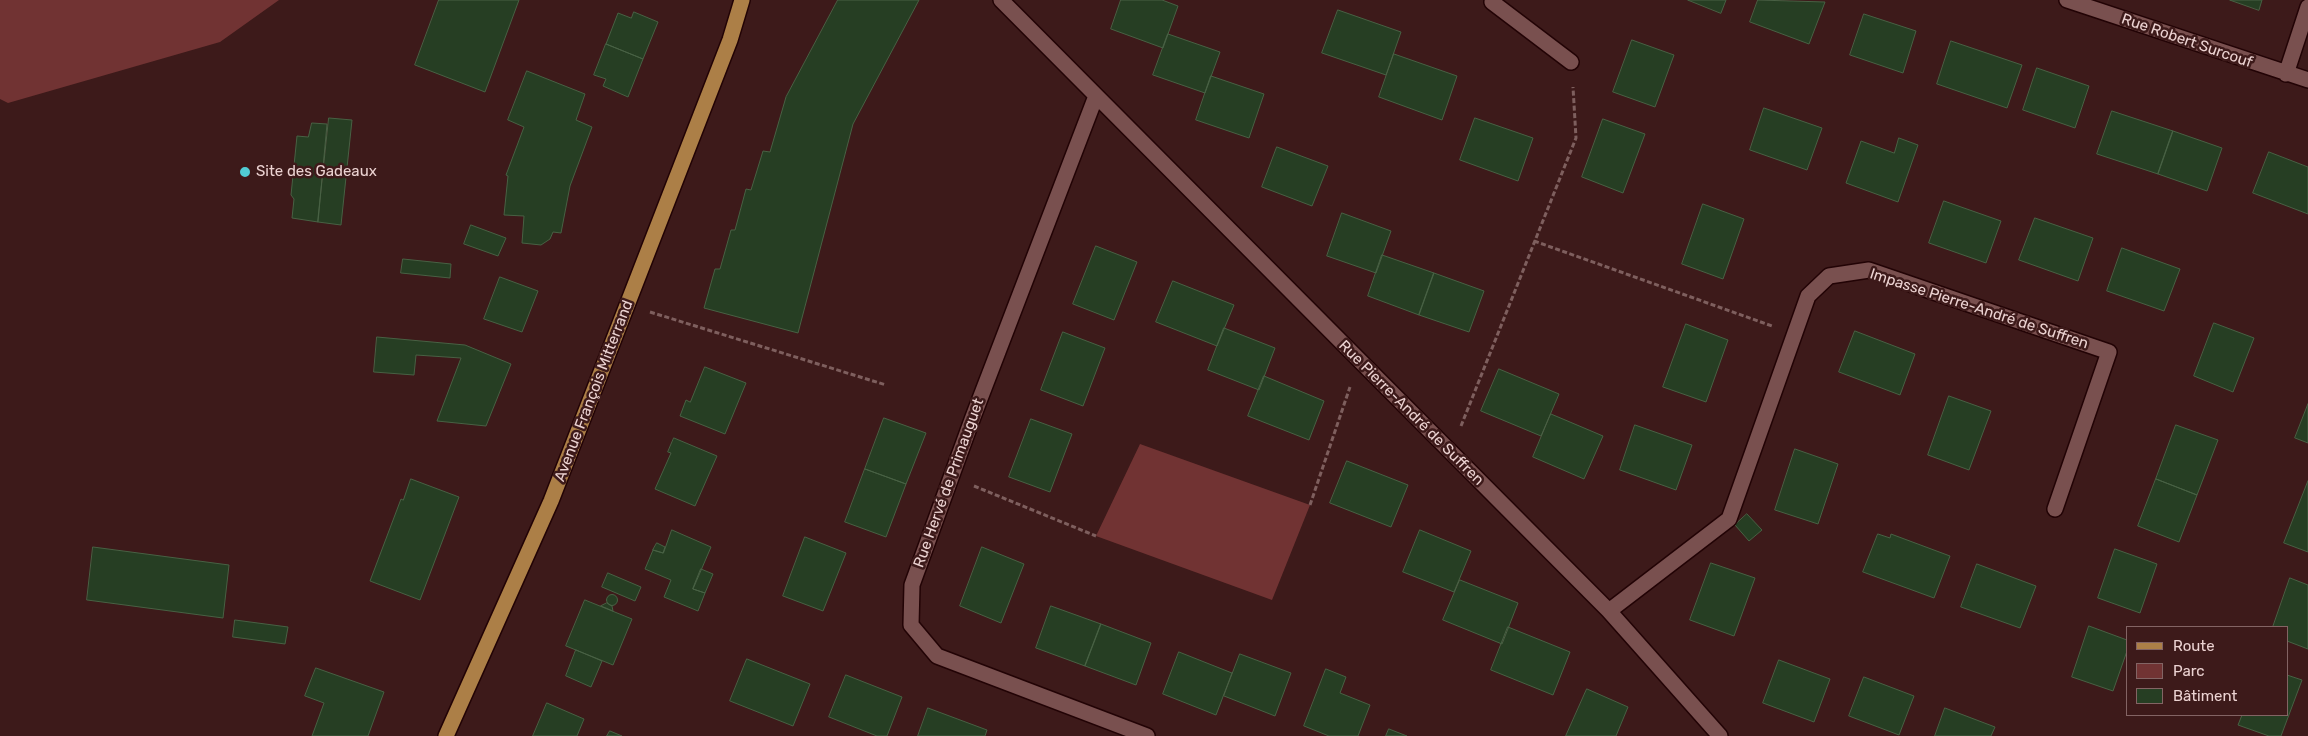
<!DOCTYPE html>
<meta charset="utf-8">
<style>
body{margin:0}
#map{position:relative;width:2308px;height:736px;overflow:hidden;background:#3d1a1a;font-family:Rubik,sans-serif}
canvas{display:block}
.legend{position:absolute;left:2126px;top:626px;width:162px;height:90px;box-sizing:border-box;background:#3d1a1a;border:1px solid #836464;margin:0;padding:6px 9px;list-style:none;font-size:15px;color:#ecd3d2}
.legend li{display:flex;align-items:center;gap:10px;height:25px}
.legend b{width:25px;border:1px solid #836464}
</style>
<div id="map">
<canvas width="2308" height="736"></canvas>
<ul class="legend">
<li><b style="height:6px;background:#ac7f47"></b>Route</li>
<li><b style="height:14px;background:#713333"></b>Parc</li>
<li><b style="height:14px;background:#263e23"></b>Bâtiment</li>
</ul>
</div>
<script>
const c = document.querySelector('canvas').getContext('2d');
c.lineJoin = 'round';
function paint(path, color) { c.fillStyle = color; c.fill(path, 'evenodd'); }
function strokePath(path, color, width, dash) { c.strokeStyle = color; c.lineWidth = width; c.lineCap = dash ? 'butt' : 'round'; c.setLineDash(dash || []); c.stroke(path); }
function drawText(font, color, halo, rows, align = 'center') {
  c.font = font + ' Rubik,sans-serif'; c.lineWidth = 5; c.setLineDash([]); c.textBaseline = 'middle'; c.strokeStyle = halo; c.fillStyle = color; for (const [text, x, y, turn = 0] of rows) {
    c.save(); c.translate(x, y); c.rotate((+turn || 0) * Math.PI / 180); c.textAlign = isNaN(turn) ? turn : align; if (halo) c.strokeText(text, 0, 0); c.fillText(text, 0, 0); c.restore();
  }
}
paint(new Path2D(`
 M0,0H279L220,42L8,103L0,99Z
 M1140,444L1310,505L1272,600L1096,536Z`), '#713333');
const building = new Path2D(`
 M439,0H519L485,92L415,65Z
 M838,0H919L853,124L798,333L704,308L715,269H720L731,230H735L746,189L751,190L763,151L770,152L786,97Z
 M1121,0H1162L1178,6L1163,48L1111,29Z
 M1688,0H1726L1721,13Z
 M1758,0L1825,2L1809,44L1750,22Z
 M2230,0H2262L2259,10Z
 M1338,10L1401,32L1386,75L1322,53Z
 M634,12L658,22L643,59L606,44L618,13L631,18Z
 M1864,14L1916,31L1903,73L1850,55Z
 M1168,34L1220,52L1205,93L1153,75Z
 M1632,40L1674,55L1655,107L1613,92Z
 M1951,41L2022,65L2007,108L1937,84Z
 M606,44L643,59L628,97L603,86L606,79L594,75Z
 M1394,54L1457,76L1442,120L1379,97Z
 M2037,68L2089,86L2075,128L2023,110Z
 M527,71L585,94L576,120L592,127L570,186L561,233L553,232L550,239L541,245L522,243L524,216L504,215L508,176L506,175L524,127L508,120Z
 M1211,76L1264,94L1249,138L1196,120Z
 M1764,108L1822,128L1807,170L1750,150Z
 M2112,111L2173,131L2158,174L2097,154Z
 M329,118L352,120L341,225L318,222Z
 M1475,118L1533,138L1518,181L1460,160Z
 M1603,119L1645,134L1623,193L1582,177Z
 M312,123L327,124L318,222L292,218L294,199L291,195L297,136L308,137Z
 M2173,131L2222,148L2207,191L2158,174Z
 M1899,138L1918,145L1898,202L1846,183L1861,141L1894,153Z
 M1277,147L1328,166L1312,206L1262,187Z
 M2269,152L2308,167V214L2253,193Z
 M1944,201L2001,221L1986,263L1929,243Z
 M1703,204L1744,219L1723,279L1682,264Z
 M1342,213L1391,231L1376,273L1327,256Z
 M2035,218L2093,238L2078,281L2019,260Z
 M471,225L506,238L498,256L464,244Z
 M1096,246L1137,262L1114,320L1073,304Z
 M2122,248L2180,269L2164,311L2107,291Z
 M1382,255L1434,273L1419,315L1368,296Z
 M403,259L451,264L450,278L401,273Z
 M1434,273L1484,291L1469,332L1419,315Z
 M500,277L538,291L522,332L484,319Z
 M1173,281L1234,305L1217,346L1156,322Z
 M2214,323L2254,338L2233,392L2194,376Z
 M1686,324L1728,340L1706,402L1663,387Z
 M1224,328L1275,348L1259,390L1208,370Z
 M1855,331L1915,354L1900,395L1839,372Z
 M1063,332L1105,348L1083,406L1041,390Z
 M377,337L465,345L511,364L486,426L437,421L461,358L416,355L414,375L374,372Z
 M705,367L746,383L725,434L680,416L686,400L690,402Z
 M1499,369L1559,394L1541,436L1481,411Z
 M1264,376L1324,401L1309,440L1248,416Z
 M1949,396L1991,411L1969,470L1928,455Z
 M2308,404V443L2295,438Z
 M1551,414L1603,436L1584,479L1533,457Z
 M884,418L926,433L906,484L865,469Z
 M1031,419L1072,434L1050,492L1009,477Z
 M1635,425L1692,445L1676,490L1620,470Z
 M2176,425L2218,440L2197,495L2156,479Z
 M674,438L717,456L695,506L655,489L671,453L668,452Z
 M1795,449L1838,464L1818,524L1775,510Z
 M1347,461L1408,485L1391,527L1330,503Z
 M865,469L906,484L886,537L845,522Z
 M411,479L459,497L420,600L370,581L401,499L403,500Z
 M2156,479L2197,495L2179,542L2138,526Z
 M2308,481V552L2284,543Z
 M1747,514L1762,530L1749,541L1735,525Z
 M672,530L711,547L693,589L705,593L698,611L664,597L671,580L645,569L653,550L663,553Z
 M1420,530L1471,551L1454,592L1403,572Z
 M1878,534L1890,538L1891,534L1950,556L1934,598L1863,572Z
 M805,537L846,553L823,611L783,596Z
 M657,543L665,547L663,553L653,550Z
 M93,547L229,565L223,618L87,600Z
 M982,547L1024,564L1001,623L960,606Z
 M2115,549L2157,564L2140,613L2098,598Z
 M1711,563L1755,578L1734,636L1690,620Z
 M1977,564L2036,586L2020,628L1961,607Z
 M701,569L713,574L705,593L693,589Z
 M608,573L641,587L635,601L602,587Z
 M2290,578L2308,585V649L2287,641V627H2273Z
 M1460,580L1518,603L1502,644L1443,620Z
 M606.5 600a5.5 5.5 0 1 1 11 0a5.5 5.5 0 1 1-11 0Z
 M585,600L632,619L613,665L566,646Z
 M607,603L612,606L613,611L601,606Z
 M1051,606L1101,624L1085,666L1036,648Z
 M235,620L288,627L285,644L233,637Z
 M1101,624L1151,643L1136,685L1085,666Z
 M2089,626L2127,640V651L2113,691L2072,677Z
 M1508,627L1570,652L1553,695L1491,670Z
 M576,650L602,661L591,687L566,676Z
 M1179,652L1232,673L1216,715L1163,694Z
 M1240,654L1291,673L1275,716L1224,696Z
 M747,659L810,684L793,726L730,701Z
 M1779,660L1830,679L1814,722L1763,703Z
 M316,668L384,692L368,736H312L324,703L305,696Z
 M1326,669L1346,677L1340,693L1370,705L1358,736H1329L1304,726Z
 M846,675L902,697L887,736H877L829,717Z
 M2287,675L2302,680L2281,736H2269L2238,725L2242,715H2287Z
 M1864,677L1914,696L1899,735L1849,716Z
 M1587,689L1628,707L1616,736H1566Z
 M547,703L584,719L577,736H533Z
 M928,708L987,730L985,736H918Z
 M1945,708L1995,727L1991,736H1935Z
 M1389,729L1407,736H1386Z
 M610,731L622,736H607Z`);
paint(building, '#263e23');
strokePath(building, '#486144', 1);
const street = new Path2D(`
 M1001,0L1609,611L1720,736
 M1493,0L1492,2L1571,62
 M2067,0L2308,80
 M2286,74L2308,7
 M1096,96L973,417L912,585L911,625L937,656L1147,736
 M1609,611L1729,519L1808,296L1829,276L1869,270L2109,352L2055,509`);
const primary = new Path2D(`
 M446,736L551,501L730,40L742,0`);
strokePath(street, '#220305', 18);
strokePath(primary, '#220305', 18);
strokePath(new Path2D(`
 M1534,241L1772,326
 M650,312L886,385
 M1461,426L1576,138L1573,87
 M974,486L1096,536
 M1310,505L1350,387`), '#7e5f5e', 3, [5, 2.5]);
strokePath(street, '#79504f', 15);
strokePath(primary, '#ac7f47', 15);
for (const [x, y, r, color] of [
 [245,172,6,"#51ccd4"]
]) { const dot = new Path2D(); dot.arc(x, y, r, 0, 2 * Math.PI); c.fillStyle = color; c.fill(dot); strokePath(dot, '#3d1a1a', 2); }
drawText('15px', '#ecd3d2', '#3d1a1a', [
 ["Rue Robert Surcouf",2187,41,19],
 ["Impasse Pierre-André de Suffren",1979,309,18],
 ["Avenue François Mitterrand",594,391,-69],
 ["Rue Pierre-André de Suffren",1411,413,45],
 ["Rue Hervé de Primauguet",949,483,-70]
]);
drawText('15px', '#ecd3d2', '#3d1a1a', [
 ["Site des Gadeaux",256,172]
], 'left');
</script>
